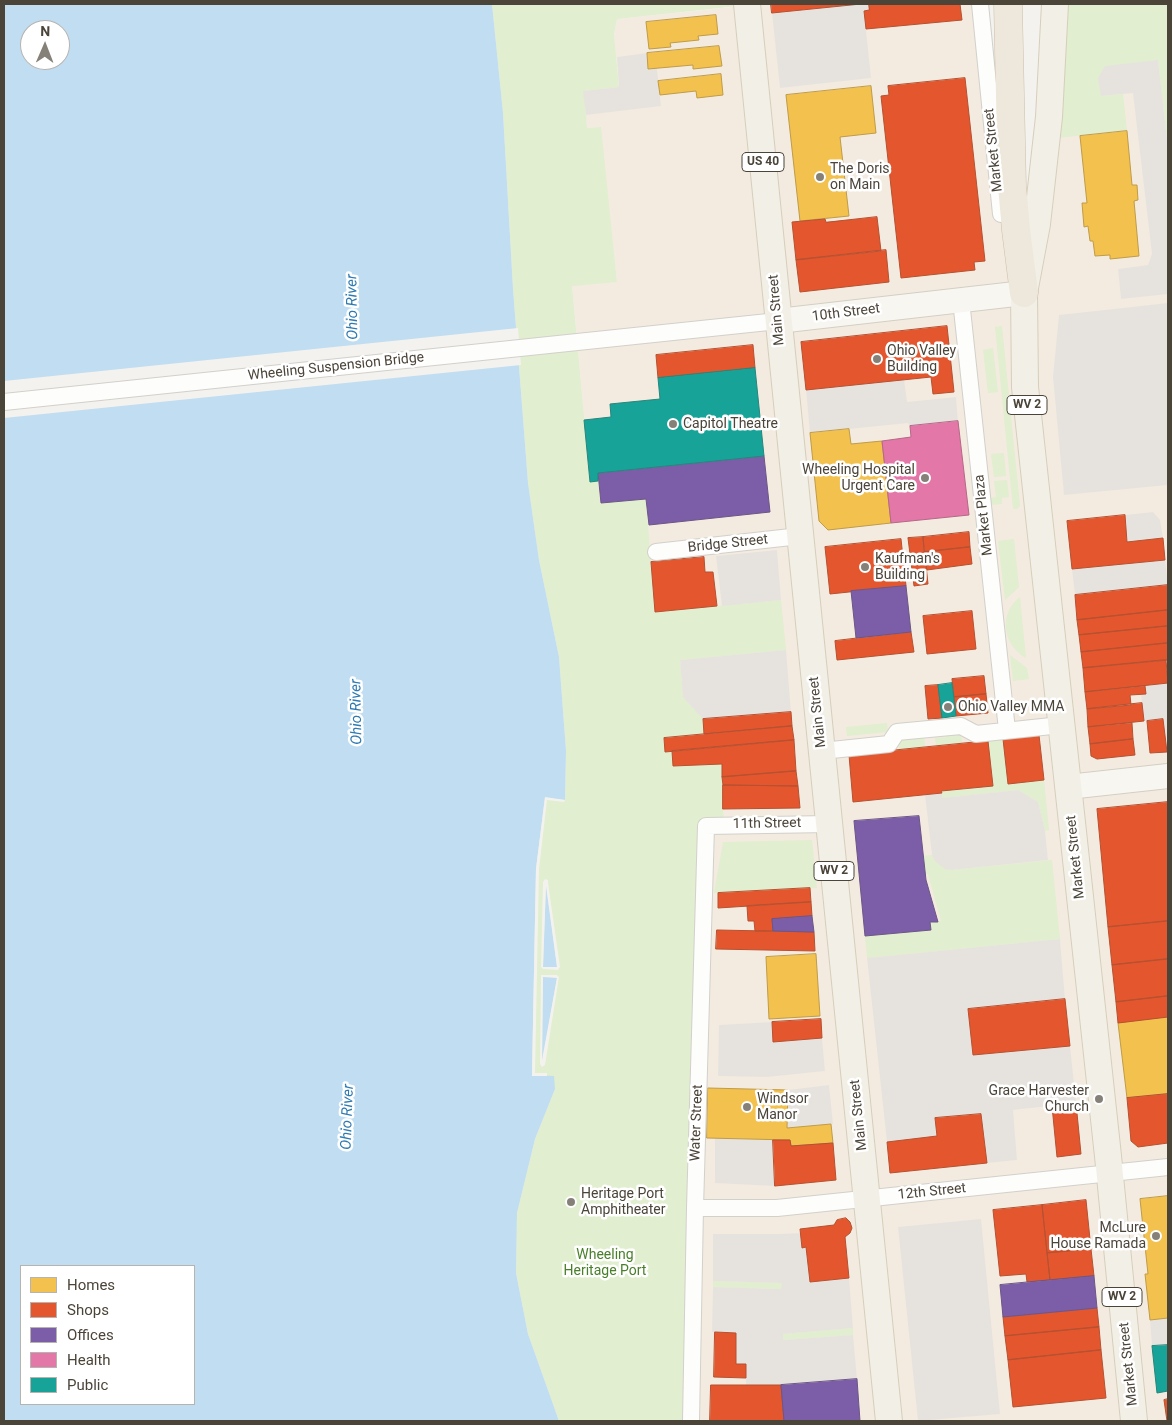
<!DOCTYPE html>
<style>
body{margin:0}
#map{position:relative;width:1172px;height:1425px;overflow:hidden;background:#f4f2ee;font-family:Roboto,sans-serif}
canvas{display:block}
.frame{position:absolute;inset:0;border:5px solid #4b4439;pointer-events:none}
.legend{position:absolute;left:20px;top:1265px;width:175px;height:140px;box-sizing:border-box;background:#fff;border:1px solid #b7b4b0;margin:0;padding:6px 9px;list-style:none;font-size:15px;color:#4b4439}
.legend li{display:flex;align-items:center;gap:10px;height:25px}
.legend b{width:25px;border:1px solid #b7b4b0}
.north{position:absolute;left:20px;top:20px;width:50px;height:50px;box-sizing:border-box;background:#fff;border:1px solid #b7b4b0;border-radius:50%;rotate:1deg;font-size:14px;font-weight:700;line-height:20px;text-align:center;color:#4b4439}
.north::after{content:'';display:block;margin:auto;width:18px;height:22px;background:#868178;clip-path:polygon(50% 0,100% 100%,50% 72%,0 100%)}
</style>
<div id="map">
<canvas width="1172" height="1425"></canvas>
<div class="frame"></div>
<ul class="legend">
<li><b style="height:14px;background:#f2c14e"></b>Homes</li>
<li><b style="height:14px;background:#e4572e"></b>Shops</li>
<li><b style="height:14px;background:#7b5ea7"></b>Offices</li>
<li><b style="height:14px;background:#e377a8"></b>Health</li>
<li><b style="height:14px;background:#17a398"></b>Public</li>
</ul>
<div class="north">N</div>
</div>
<script>
const c = document.querySelector('canvas').getContext('2d');
c.lineJoin = 'round';
function paint(path, color) { c.fillStyle = color; c.fill(path, 'evenodd'); }
function strokePath(path, color, width, dash) { c.strokeStyle = color; c.lineWidth = width; c.lineCap = dash ? 'butt' : 'round'; c.setLineDash(dash || []); c.stroke(path); }
function drawText(font, color, halo, rows, align = 'center') {
  c.font = font + ' Roboto,sans-serif'; c.lineWidth = 5; c.setLineDash([]); c.textBaseline = 'middle'; c.strokeStyle = halo; c.fillStyle = color; for (const [text, x, y, turn = 0] of rows) {
    c.save(); c.translate(x, y); c.rotate((+turn || 0) * Math.PI / 180); c.textAlign = isNaN(turn) ? turn : align; if (halo) c.strokeText(text, 0, 0); c.fillText(text, 0, 0); c.restore();
  }
}
paint(new Path2D(`
 M742,4H980L1018,274L1063,80L1168,4V1421H692L706,826L724,825L722,764L673,766L665,752L646,499L601,503L598,481L590,482L572,285L617,282L600,127L587,128L583,91L619,86L614,34L617,19L742,6Z`), '#f3ebdf');
paint(new Path2D(`
 M492,4H747V5L617,19L614,34L619,87L584,91L587,128L601,127L617,282L572,286L590,481H598L601,503L646,499L655,612L781,600L786,650L680,660L683,697L703,719L704,734L664,738L665,752L672,751L673,766L722,764L724,825L706,826L691,1421H559L528,1334L516,1273L517,1213L535,1139L555,1089L532,1076L536,869L545,797L565,800L566,751L559,657L539,560L528,483L513,289L503,113Z
 M1055,4H1168V148L1158,60L1101,96L1123,94L1127,131L1046,139Z
 M1002,326L1020,506L1017,509H1013L995,327Z
 M993,348L998,392L988,393L983,350Z
 M1004,453L1006,476L994,477L991,454Z
 M1007,480L1009,497L1002,498V504L990,505V498L996,497L994,481Z
 M1014,539L1019,587L1005,600L998,541Z
 M1020,597L1026,658C1003,645 998,614 1020,597Z
 M1010,655L1027,668L1029,679L1013,681Z
 M887,723L888,732L847,736L846,727Z
 M961,728L962,743L936,746L935,738L946,737L945,730Z
 M924,732L925,747L899,750L898,738Z
 M1003,739L1008,784L1044,780L1049,830L1045,831L1038,802L1018,790L942,798L941,791L993,785L988,741Z
 M812,840L817,888L714,893L723,842Z
 M932,855L935,861L951,870L1052,860L1060,939L867,958L865,936L931,930L930,922L941,921L928,874H925L923,856Z
 M713,1281L782,1283V1289L713,1287Z
 M853,1328V1335L783,1340L782,1334Z`), '#e1eecf');
paint(new Path2D(`
 M861,4H869V10L864,11L871,78L780,88L772,13Z
 M647,53L648,69H657L661,106L586,115L583,91L619,87L617,57Z
 M1158,60L1168,148V294L1121,299L1118,269L1148,265L1152,254L1133,93L1101,96L1098,78L1105,66Z
 M1168,303V485L1064,495L1053,377L1059,315Z
 M904,379L907,402L956,397L958,421L910,426L908,423L810,433L806,390Z
 M1153,512L1160,520L1163,538L1127,542L1125,515Z
 M777,550L781,600L722,606L716,556Z
 M1165,560L1168,585L1075,595L1072,569Z
 M786,650L791,712L703,719L683,697L680,660Z
 M1168,683V751L1167,752L1163,720L1144,721L1141,694L1146,693L1145,686Z
 M1018,790L1038,802L1045,831L1048,860L951,870L945,869L935,861L932,855L925,795L942,793V798Z
 M1060,939L1065,999L968,1009L973,1055L1070,1046L1076,1103L1013,1110L1017,1160L987,1163L981,1114L935,1118L937,1136L887,1142L867,958Z
 M772,1022L774,1041L822,1038L825,1071L767,1077L718,1076L719,1025Z
 M829,1085L833,1124L787,1128L788,1090Z
 M715,1138L773,1140L775,1186L715,1183Z
 M981,1219L1000,1414L918,1421L898,1227Z
 M801,1233L802,1247H806L810,1282L849,1278L853,1328L783,1334V1340L853,1335L857,1379L781,1385L746,1386V1364H736V1333L712,1332L713,1287L781,1289L782,1283L713,1281V1234H779Z
 M1168,1318V1345L1152,1346L1150,1320Z`), '#e6e3df');
paint(new Path2D(`
 M4,4H492L503,113L513,289L528,483L539,560L559,657L566,751L565,800L545,798L536,869L532,1075L554,1076L555,1089L535,1139L517,1213L516,1273L528,1334L559,1421H4ZM30,30H60V60H30ZM21,1266H194V1404H21Z
 M546,882L557,967H543Z
 M543,977H557L542,1064Z`), '#c0ddf1');
paint(new Path2D(`
 M518,328L521,365L4,418V381Z
 M545,797L565,800L564,802L547,800L539,869L535,1073H547V1076H532L536,869Z
 M545,879L548,880V883L560,967L558,970L543,969L541,967L543,882ZM546,886L557,967H543Z
 M541,975H557L559,977L545,1065L542,1067L540,1064ZM543,977L557,978L542,1060Z`), '#f4f2ee');
const homes = new Path2D(`
 M716,15L718,34L698,36L699,40L670,43L671,47L649,49L646,22Z
 M719,46L722,66L693,69V65L648,69L647,53Z
 M721,74L723,95L697,98L696,91L660,95L658,81Z
 M871,86L876,133L840,137L849,216L800,221L786,95Z
 M1127,131L1132,185H1137L1138,200L1134,201L1139,256L1110,259V255L1095,256L1093,241H1090L1088,226L1084,227L1082,203H1087L1080,136Z
 M849,429L851,444L882,441L891,523L828,530L819,521L810,433Z
 M816,954L820,1016L769,1019L766,957Z
 M1168,1017V1094L1127,1098L1118,1023Z
 M708,1088L788,1090L787,1128L831,1124L833,1143L791,1146L790,1140L707,1138Z
 M1168,1196V1318L1150,1320L1145,1274H1148L1140,1199Z`);
paint(homes, '#f2c14e');
strokePath(homes, '#c09c48', 1);
const shops = new Path2D(`
 M771,4H861L772,13Z
 M869,4H960L962,20L866,29L864,11L869,10Z
 M965,78L985,261L974,262L975,270L901,278L881,96L889,95L888,86Z
 M877,217L881,251L796,260L792,222L825,219L826,222Z
 M886,250L889,282L800,292L796,260Z
 M947,326L954,392L933,394L931,377L806,390L801,342Z
 M753,345L755,368L658,378L656,355Z
 M1125,515L1127,542L1163,538L1165,560L1072,569L1067,521Z
 M969,532L970,547L924,552L923,537Z
 M923,537L928,584L914,586L908,538Z
 M901,539L906,586L830,594L825,547Z
 M970,547L972,564L927,570L924,552Z
 M704,557L705,572H713L717,606L655,612L651,562Z
 M1168,585V610L1077,620L1075,595Z
 M1168,610V626L1079,635L1077,620Z
 M972,611L976,649L927,654L923,616Z
 M1168,626V643L1081,652L1079,635Z
 M911,632L914,652L837,660L835,641Z
 M1168,643V660L1083,668L1081,652Z
 M1166,660L1168,683L1085,692L1083,668Z
 M984,676L986,694L954,697L952,679Z
 M938,685L942,718L928,719L925,686Z
 M1145,686L1146,694L1130,695L1131,705L1087,709L1085,692Z
 M986,694L988,713L956,716L954,697Z
 M1142,703L1144,721L1088,727L1087,709Z
 M791,712L792,726L704,734L703,719Z
 M1163,719L1167,752L1150,753L1147,721Z
 M1132,723L1133,739L1090,744L1088,727Z
 M792,726L794,740L665,752L664,738Z
 M1039,735L1044,780L1008,784L1003,739Z
 M1133,739L1135,755L1097,759L1091,756L1090,744Z
 M794,740L796,771L722,777V764L673,766L672,751Z
 M988,741L993,786L941,791L942,793L853,802L849,755Z
 M796,771L798,786L723,785L722,777Z
 M723,785L798,786L800,808L723,809Z
 M1168,802V921L1108,927L1097,809Z
 M810,888L811,902L718,908V893Z
 M811,902L812,916L772,919L773,931H755L754,921H748L747,906Z
 M1168,921V959L1112,965L1108,927Z
 M717,930L814,932L815,951L716,949Z
 M1168,959V996L1116,1002L1112,965Z
 M1168,996V1017L1118,1023L1116,1002Z
 M1065,999L1070,1046L973,1055L968,1009Z
 M821,1019L822,1038L773,1042L772,1022Z
 M1168,1094V1143L1138,1147L1131,1141L1127,1098Z
 M1076,1103L1081,1154L1057,1157L1052,1106Z
 M981,1114L987,1163L890,1173L887,1142L937,1136L935,1118Z
 M773,1140H790L791,1146L833,1143L836,1180L775,1186Z
 M1086,1200L1091,1249L1047,1253L1042,1205Z
 M1042,1205L1050,1280L1027,1282L1026,1274L1000,1276L993,1210Z
 M846,1218L850,1222L852,1228L850,1233L845,1237L849,1278L810,1282L806,1247L802,1248L800,1229L834,1225L837,1220Z
 M1091,1249L1094,1276L1050,1280L1047,1253Z
 M1097,1308L1099,1327L1005,1336L1003,1317Z
 M1099,1327L1101,1350L1008,1360L1005,1336Z
 M715,1332L736,1333V1364H746V1378L714,1377Z
 M1101,1350L1106,1398L1013,1407L1008,1360Z
 M711,1385H781L784,1421H710Z
 M1168,1399V1421H1167L1164,1400Z`);
paint(shops, '#e4572e');
strokePath(shops, '#b65131', 1);
const offices = new Path2D(`
 M764,456L770,512L649,525L646,499L601,503L598,473Z
 M906,586L911,632L856,638L851,591Z
 M919,816L926,880L938,922H930L931,930L865,936L854,821Z
 M812,916L814,932L773,931L772,919Z
 M1094,1276L1097,1308L1003,1317L1000,1285Z
 M857,1379L860,1421H784L781,1385Z`);
paint(offices, '#7b5ea7');
strokePath(offices, '#6d5686', 1);
const health = new Path2D(`
 M958,421L969,515L891,523L882,441L911,437L910,426Z`);
paint(health, '#e377a8');
strokePath(health, '#b56887', 1);
const public = new Path2D(`
 M755,368L764,456L598,473V481L590,482L584,420L611,417L610,404L660,399L658,378Z
 M952,683L956,716L942,718L938,685Z
 M1168,1345V1391L1157,1393L1152,1346Z`);
paint(public, '#17a398');
strokePath(public, '#27867c', 1);
const street = new Path2D(`
 M980,4L1001,214
 M961,300L1007,730
 M4,402L778,321
 M656,552L800,536
 M822,751L889,744L897,732L961,726L976,734L1061,725
 M695,1208H777L1168,1167
 M691,1421L695,1208L706,826L829,824`);
const secondary = new Path2D(`
 M778,321L1024,293
 M1068,787L1168,776`);
const primary = new Path2D(`
 M747,4L889,1421
 M1055,4L1049,117L1037,224L1024,293L1025,387L1108,1156L1134,1421`);
const highway = new Path2D(`
 M1008,4L1012,186L1016,230L1024,293`);
strokePath(street, '#d2d0cb', 18);
strokePath(secondary, '#d3cfc5', 26);
strokePath(primary, '#d6cebb', 28);
strokePath(highway, '#ccbfa9', 29);
strokePath(street, '#fdfdfc', 16);
strokePath(secondary, '#f7f6f1', 24);
strokePath(primary, '#f2efe6', 26);
strokePath(highway, '#ede8db', 28);
for (const [x, y, r, color] of [
 [820,177,5,"#868178"],
 [877,359,5,"#868178"],
 [673,424,5,"#868178"],
 [925,478,5,"#868178"],
 [865,567,5,"#868178"],
 [948,707,5,"#868178"],
 [1099,1099,5,"#868178"],
 [747,1107,5,"#868178"],
 [571,1202,5,"#868178"],
 [1156,1236,5,"#868178"]
]) { const dot = new Path2D(); dot.arc(x, y, r, 0, 2 * Math.PI); c.fillStyle = color; c.fill(dot); strokePath(dot, '#fff', 2); }
for (const [x, y, w] of [
 [763,162,42],
 [1027,405,40],
 [834,871,40],
 [1122,1297,40]
]) { const box = new Path2D(); box.roundRect(x - w / 2, y - 9.5, w, 19, 4); c.fillStyle = '#fff'; c.fill(box); strokePath(box, '#4b4439', 1); }
drawText('bold 12px', '#4b4439', null, [
 ["US 40",763,162],
 ["WV 2",1027,405],
 ["WV 2",834,871],
 ["WV 2",1122,1297]
]);
drawText('14px', '#4b4439', '#fff', [
 ["Market Street",994,150,-96],
 ["Main Street",777,310,-95],
 ["10th Street",846,313,-7],
 ["Wheeling Suspension Bridge",336,367,-6],
 ["Market Plaza",984,515,-96],
 ["Bridge Street",728,544,-6],
 ["Main Street",818,712,-96],
 ["11th Street",767,824,-1],
 ["Market Street",1076,857,-96],
 ["Main Street",859,1115,-96],
 ["Water Street",697,1123,-88],
 ["12th Street",932,1192,-6],
 ["Market Street",1129,1364,-96]
]);
drawText('14px', '#4b4439', '#fff', [
 ["The Doris",830,169],
 ["on Main",830,185],
 ["Ohio Valley",887,351],
 ["Building",887,367],
 ["Capitol Theatre",683,424],
 ["Wheeling Hospital",915,470,"right"],
 ["Urgent Care",915,486,"right"],
 ["Kaufman's",875,559],
 ["Building",875,575],
 ["Ohio Valley MMA",958,707],
 ["Grace Harvester",1089,1091,"right"],
 ["Church",1089,1107,"right"],
 ["Windsor",757,1099],
 ["Manor",757,1115],
 ["Heritage Port",581,1194],
 ["Amphitheater",581,1210],
 ["McLure",1146,1228,"right"],
 ["House Ramada",1146,1244,"right"]
], 'left');
drawText('14px', '#4a7f2a', '#fff', [
 ["Wheeling",605,1255],
 ["Heritage Port",605,1271]
]);
drawText('italic 15px', '#2e7ab2', '#fff', [
 ["Ohio River",353,307,-91],
 ["Ohio River",357,712,-91],
 ["Ohio River",348,1117,-88]
]);
</script>
